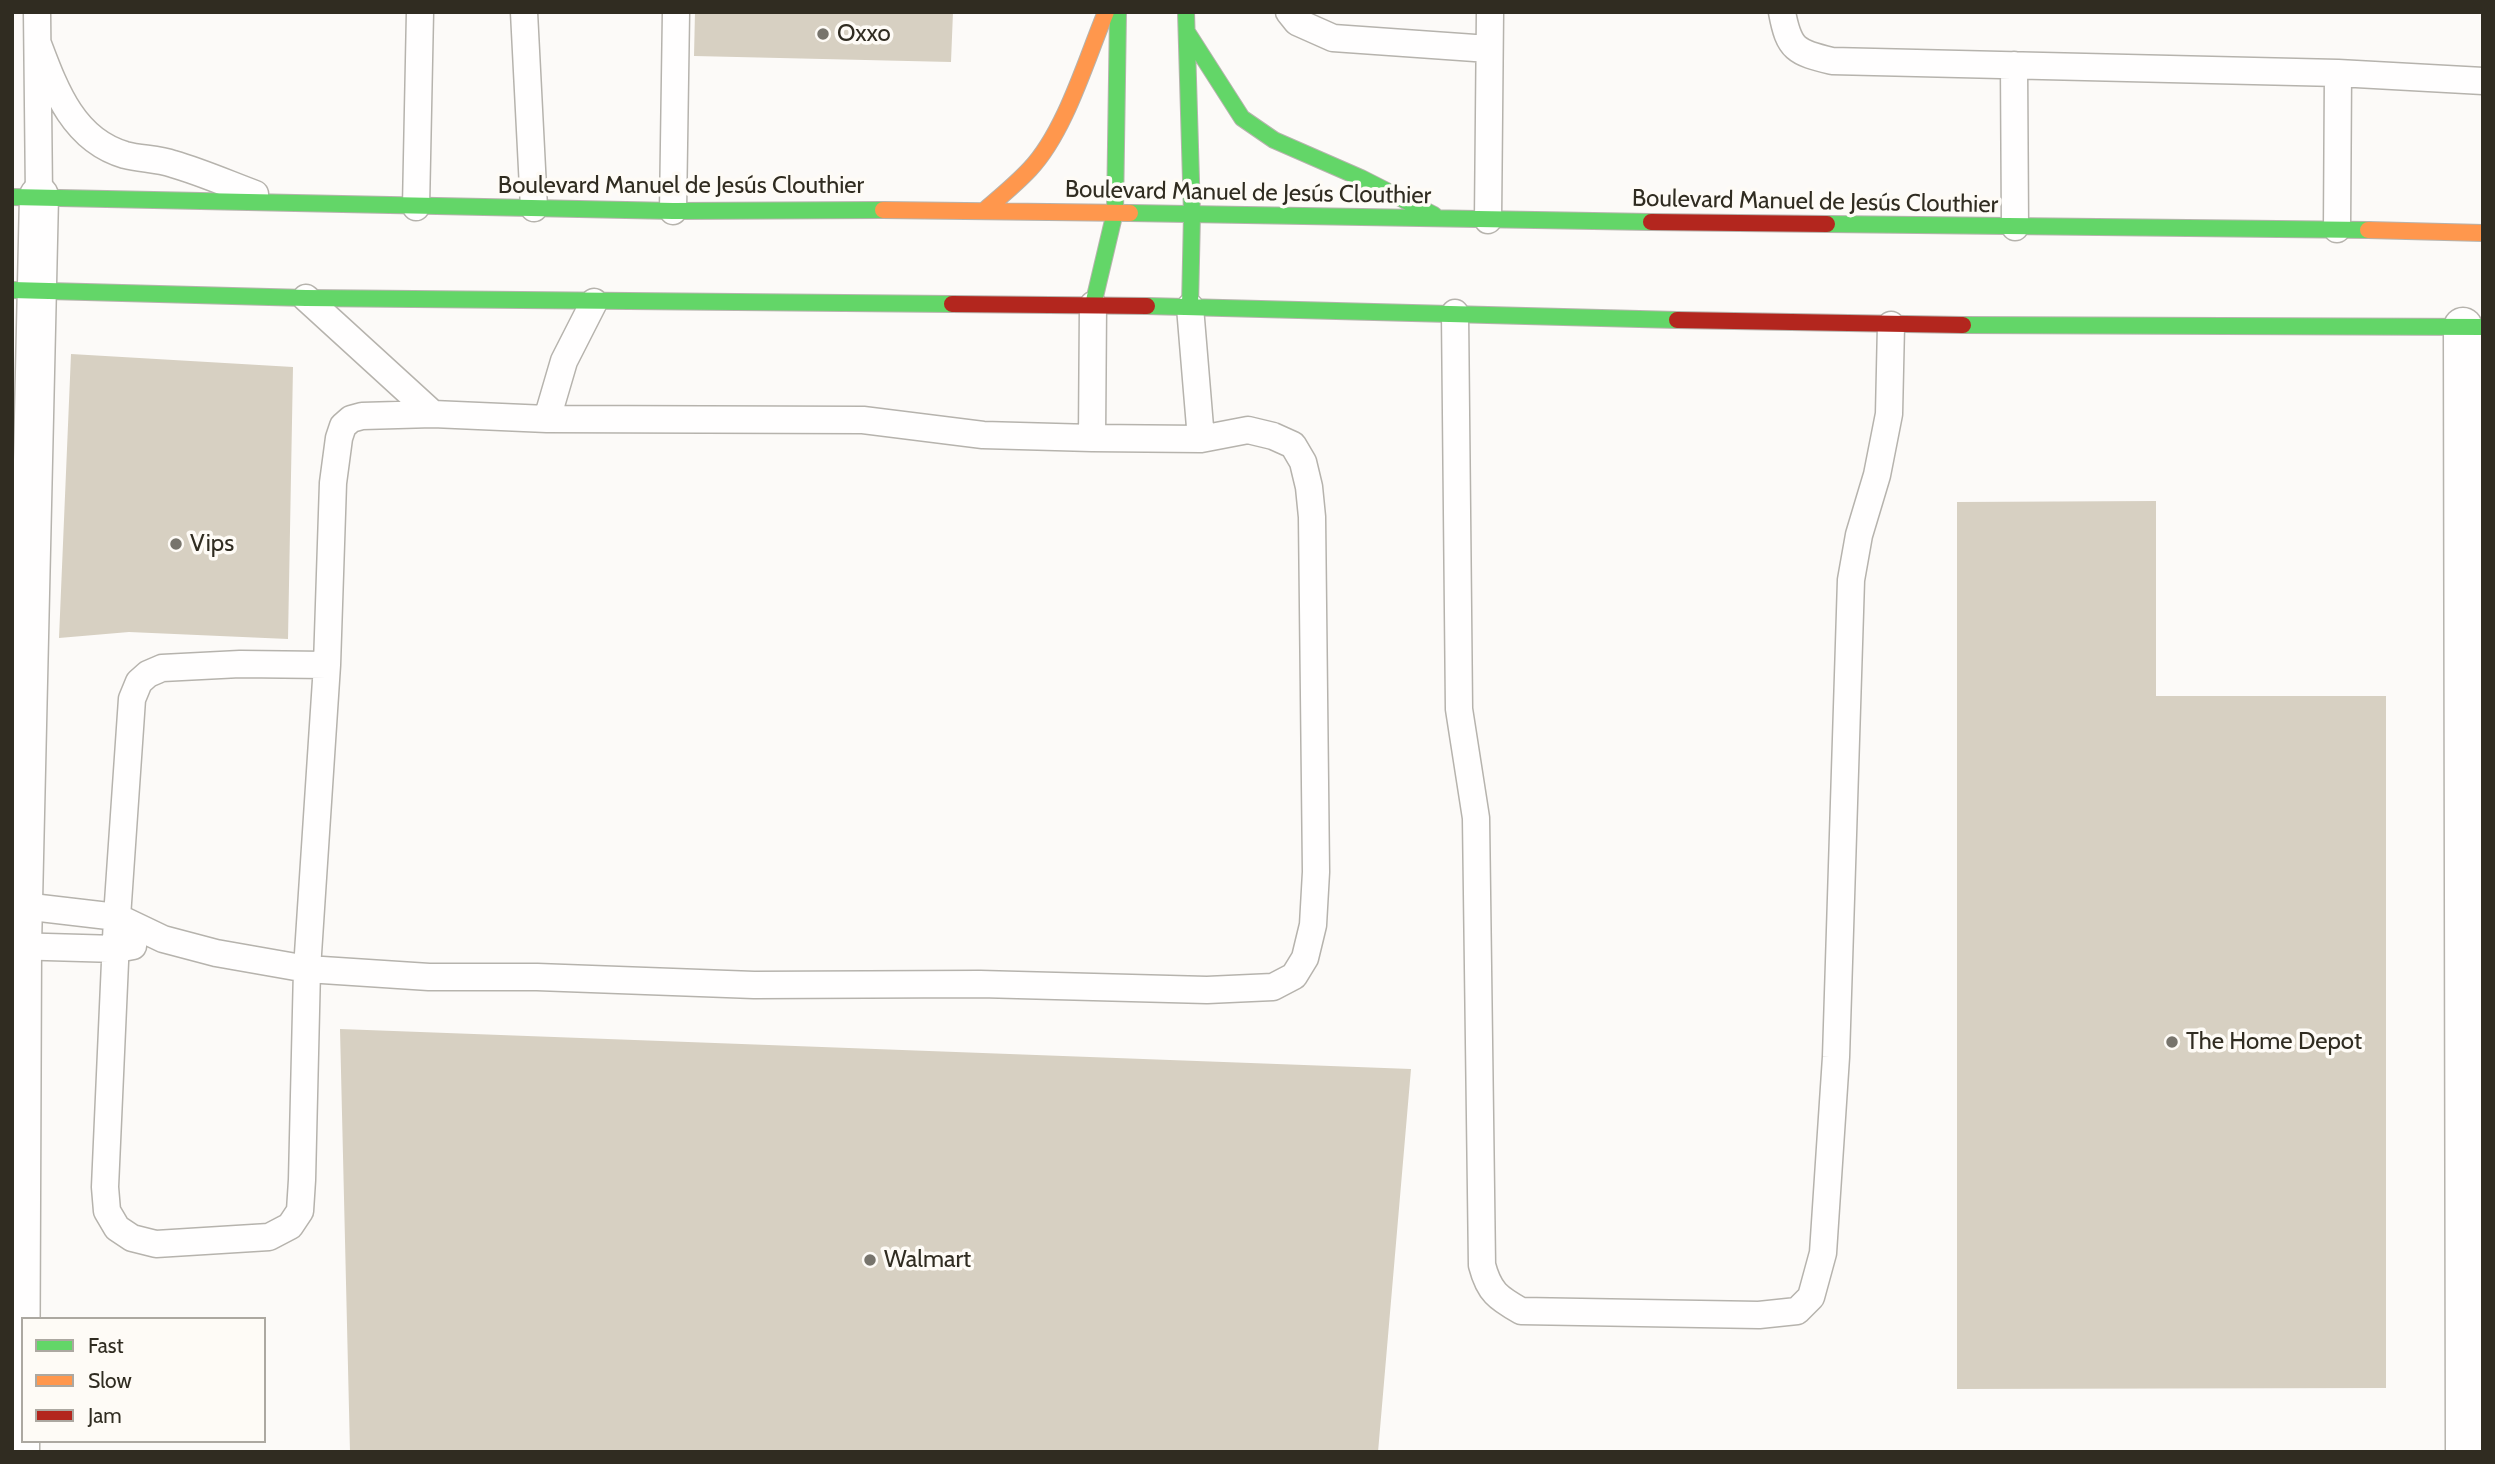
<!DOCTYPE html>
<meta charset="utf-8">
<style>
body{margin:0}
#map{position:relative;width:2495px;height:1464px;overflow:hidden;background:#fcfaf8;font-family:Cabin,sans-serif}
canvas{display:block}
.frame{position:absolute;inset:0;border:14px solid #302c21;pointer-events:none}
.legend{position:absolute;left:21px;top:1317px;width:245px;height:126px;box-sizing:border-box;background:#fefbf6;border:2px solid #aca8a1;margin:0;padding:9px 12px;list-style:none;font-size:21px;color:#302c21}
.legend li{display:flex;align-items:center;gap:14px;height:35px}
.legend b{width:35px;border:2px solid #aca8a1}
</style>
<div id="map">
<canvas width="2495" height="1464"></canvas>
<div class="frame"></div>
<ul class="legend">
<li><b style="height:9px;background:#63d668"></b>Fast</li>
<li><b style="height:9px;background:#ff974d"></b>Slow</li>
<li><b style="height:9px;background:#b3261e"></b>Jam</li>
</ul>
</div>
<script>
const c = document.querySelector('canvas').getContext('2d');
c.lineJoin = 'round';
function paint(path, color) { c.fillStyle = color; c.fill(path, 'evenodd'); }
function strokePath(path, color, width, dash) { c.strokeStyle = color; c.lineWidth = width; c.lineCap = dash ? 'butt' : 'round'; c.setLineDash(dash || []); c.stroke(path); }
function drawText(font, color, halo, rows, align = 'center') {
  c.font = font + ' Cabin,sans-serif'; c.lineWidth = 7; c.setLineDash([]); c.textBaseline = 'middle'; c.strokeStyle = halo; c.fillStyle = color; for (const [text, x, y, turn = 0] of rows) {
    c.save(); c.translate(x, y); c.rotate((+turn || 0) * Math.PI / 180); c.textAlign = isNaN(turn) ? turn : align; if (halo) c.strokeText(text, 0, 0); c.fillText(text, 0, 0); c.restore();
  }
}
paint(new Path2D(`
 M695,12H953L951,62L694,56Z
 M71,354L293,367L288,639L129,632L59,638Z
 M2156,501V696H2386V1388L1957,1389V502Z
 M340,1029L1411,1069L1378,1452H350Z`), '#d7d0c2');
const lane = new Path2D(`
 M37,12L39,196
 M524,12L534,208
 M1289,12L1297,22L1333,38L1489,49
 M1782,12C1789,50 1796,52 1832,61L2338,73L2483,81
 M38,44C55,89 73,140 125,155C141,159 158,159 173,164C201,172 228,184 255,194
 M2014,65L2015,227
 M416,207L420,12
 M673,211L676,12
 M1488,220L1490,12
 M2337,229L2338,73
 M306,298L433,414
 M1190,307L1201,439
 M1455,313L1459,709L1476,818L1482,1265C1489,1292 1498,1298 1521,1311L1759,1315L1797,1311L1811,1297L1823,1253L1836,1057L1851,580L1859,535L1877,475L1889,414L1891,325
 M547,419L564,361L594,302
 M1092,438L1093,305
 M12,907L23,906L117,917L163,939L216,953L307,969L429,977H537L754,985L980,984L1207,990L1273,987L1294,976L1305,958L1313,925L1316,872L1312,517L1309,487L1303,462L1293,445L1273,436L1248,430L1201,439L1092,438L983,435L863,420L547,419L433,414L362,416L351,419L343,426L339,438L333,483L327,665L307,969L302,1180L300,1211L290,1226L269,1237L156,1244L132,1238L117,1228L107,1211L105,1187L117,917L132,699L139,682L148,674L162,668L240,664L327,665
 M12,946L117,949L133,946`);
const street = new Path2D(`
 M2463,327L2465,1452
 M20,1452L22,946L39,196`);
const fast = new Path2D(`
 M1186,12L1192,214L1190,307
 M1187,32L1242,118L1274,140L1361,178L1434,215
 M12,197L673,211L883,210
 M1130,213L1651,222
 M1827,224L2368,230
 M12,290L306,298L952,304
 M1093,305L1115,212L1118,12
 M1147,306L1677,320
 M1963,325L2483,327`);
const slow = new Path2D(`
 M883,210L1130,213
 M985,210C1000,197 1016,184 1030,169C1065,132 1086,60 1106,12
 M2368,230L2483,233`);
const jam = new Path2D(`
 M1651,222L1827,224
 M952,304L1147,306
 M1677,320L1963,325`);
strokePath(lane, '#b6b3ad', 29);
strokePath(street, '#b6b3ad', 41);
strokePath(fast, '#b6b3ad', 18);
strokePath(slow, '#b6b3ad', 18);
strokePath(jam, '#b6b3ad', 18);
strokePath(lane, '#fffefe', 26);
strokePath(street, '#fffefe', 38);
strokePath(fast, '#63d668', 16);
strokePath(slow, '#ff974d', 16);
strokePath(jam, '#b3261e', 16);
for (const [x, y, r, color] of [
 [823,34,7,"#77746c"],
 [176,544,7,"#77746c"],
 [2172,1042,7,"#77746c"],
 [870,1260,7,"#77746c"]
]) { const dot = new Path2D(); dot.arc(x, y, r, 0, 2 * Math.PI); c.fillStyle = color; c.fill(dot); strokePath(dot, '#fefbf6', 2.5); }
drawText('24px', '#302c21', '#fefbf6', [
 ["Oxxo",837,34],
 ["Vips",190,544],
 ["The Home Depot",2186,1042],
 ["Walmart",884,1260]
], 'left');
drawText('24px', '#302c21', '#fefbf6', [
 ["Boulevard Manuel de Jesús Clouthier",681,186],
 ["Boulevard Manuel de Jesús Clouthier",1248,193,1],
 ["Boulevard Manuel de Jesús Clouthier",1815,202,1]
]);
</script>
